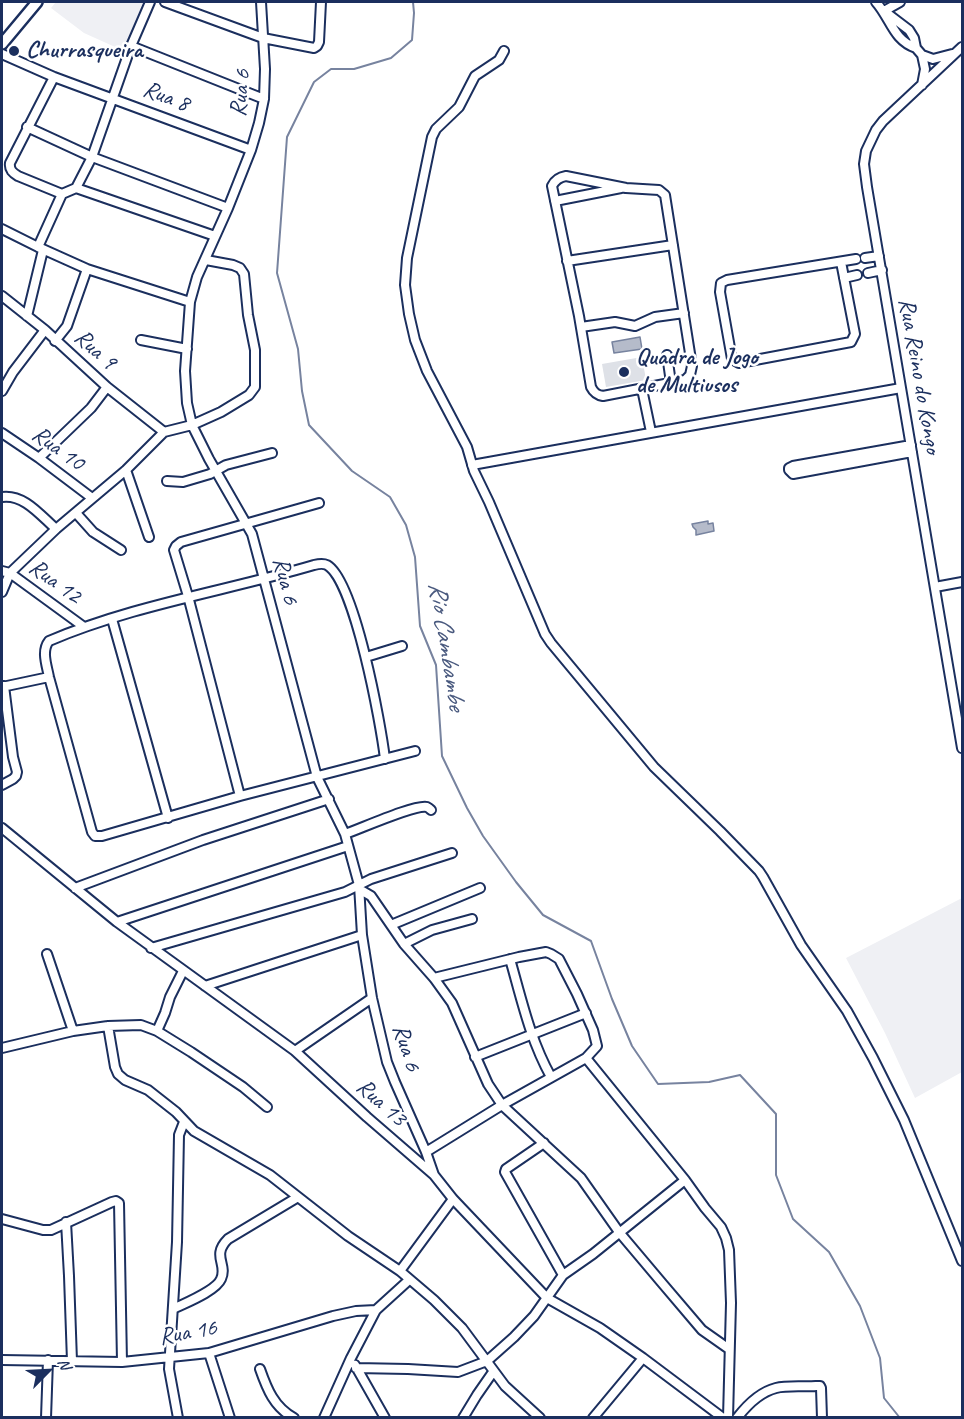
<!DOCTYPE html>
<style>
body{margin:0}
#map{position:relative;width:964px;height:1419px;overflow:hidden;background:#fff;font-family:Caveat,sans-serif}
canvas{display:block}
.frame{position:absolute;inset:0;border:3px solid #1b2f5e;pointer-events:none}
.north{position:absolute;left:18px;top:1341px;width:60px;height:60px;-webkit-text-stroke:4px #fff;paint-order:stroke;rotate:66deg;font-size:16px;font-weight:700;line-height:24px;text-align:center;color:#1b2f5e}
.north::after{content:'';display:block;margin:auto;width:21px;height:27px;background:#1b2f5e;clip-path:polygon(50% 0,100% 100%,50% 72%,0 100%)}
</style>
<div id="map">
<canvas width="964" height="1419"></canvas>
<div class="frame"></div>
<div class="north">N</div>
</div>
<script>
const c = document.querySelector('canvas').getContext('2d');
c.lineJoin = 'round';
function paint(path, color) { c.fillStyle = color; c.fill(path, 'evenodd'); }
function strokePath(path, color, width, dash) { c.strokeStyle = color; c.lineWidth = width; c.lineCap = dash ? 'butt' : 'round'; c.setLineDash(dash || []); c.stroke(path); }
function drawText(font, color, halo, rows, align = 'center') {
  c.font = font + ' Caveat,sans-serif'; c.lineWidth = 5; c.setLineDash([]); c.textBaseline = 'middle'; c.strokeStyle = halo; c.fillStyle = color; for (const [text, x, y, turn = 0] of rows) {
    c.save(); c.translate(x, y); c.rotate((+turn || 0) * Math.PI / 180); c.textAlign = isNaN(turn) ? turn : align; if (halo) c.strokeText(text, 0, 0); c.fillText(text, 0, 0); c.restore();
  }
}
paint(new Path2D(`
 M56,2H144L124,51L84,33L51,8Z
 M962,898V1072L915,1098L885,1033L846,958Z`), '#eff0f4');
paint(new Path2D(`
 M642,357L646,380L606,387L602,364Z`), '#dee1e7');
const water = new Path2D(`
 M640,337L642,349L614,353L612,342Z
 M708,521V524L713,523L714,531L696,535V530L693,527L692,524Z`);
paint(water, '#b5bbca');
strokePath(water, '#77839f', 1.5);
strokePath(new Path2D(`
 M413,2L414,13L412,40L391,58L354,69H331L314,82L287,137L277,273L298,349L302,391L309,425L352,471L390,497L406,525L415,557L420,626L436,665L442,756L467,808L483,836L516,882L543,915L591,941L612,999L632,1046L658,1084L709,1082L740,1075L776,1114V1175L793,1219L829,1252L860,1306L880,1358L884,1398L900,1418`), '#77839f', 2);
const minor = new Path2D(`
 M165,2L263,38L314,48L317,46L319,42L321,2
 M261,2L265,69L264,99L259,123L251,150L228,208L197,277L190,302L185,371L187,403L192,425L209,459L252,534L317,777L345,834L359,885L362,935L372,998L387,1062L395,1082L426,1152L434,1175
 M876,2C891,19 893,40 916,48
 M884,11L909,30L914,38L916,48L922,55L925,69L922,85
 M884,11L900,2
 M131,46L264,99
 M962,47L883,121L876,130L866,151L864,164L867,187L962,748
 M504,51L499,60L475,76L459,107L436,129L432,137L407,258L405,285L409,314L415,340L427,371L467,447L474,471L489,502L545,634L551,643L654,767L720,831L759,871L763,877L801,945L847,1011L873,1058L904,1120L962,1261
 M2,54L54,77L251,150
 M922,55L933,59L952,54
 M54,77L10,163C9,170 13,173 18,176L62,194
 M27,127L92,157L228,208
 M566,176L626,188L659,190L665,195L692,366L690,375L685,380L603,396C597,395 594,393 591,387L579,316L552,186C555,180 560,177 566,176Z
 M76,188L92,157L131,46L150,2
 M555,201L621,188
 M2,229L38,247L87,269L190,302
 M38,247L62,194L76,188L215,236
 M865,258L879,256
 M567,261L673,245
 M841,262L855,334L851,342L739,363L732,359L720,292L721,283L727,280L856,259
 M868,273L882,270
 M844,278L857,275
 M2,296L45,330L107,387L164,432
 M27,316L43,250
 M581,327L615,322L635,326L655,317L684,313
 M141,340L187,349
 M55,341L67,326L87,269
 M667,355L671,383
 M642,389L651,432
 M2,391L13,372L45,330
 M2,433L39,458L92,498
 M911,445L793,466L789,468V470L793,474L912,452
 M39,458L91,408L107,387
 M472,465L901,388
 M126,470L149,537
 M167,481L183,482L210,474L226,465L272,453
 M2,497C24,494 40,515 56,529
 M76,513L93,532L121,550
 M2,571L10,573L84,627
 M935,587L962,582
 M2,592L10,573L56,529L126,470L164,432L192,425L221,412L249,395L255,387V350L248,315L244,274L240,268L233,265L206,260
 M112,619L168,818
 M366,657L402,646
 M2,687L49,677
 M385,759C381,725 355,581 327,565C323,563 318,564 314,565C226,591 133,605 49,641C41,651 47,666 49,677L92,832L95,836H102L240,796L415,751
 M2,785L13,779L16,776L17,772L13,757L4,686
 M240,796L188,596L174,550L176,546L181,542L319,503
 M2,828L117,922L295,1051L367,1117L434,1175L453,1199L547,1298L600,1328L643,1358L723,1418
 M345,834C360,829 415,804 427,807C429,808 430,809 431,810
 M75,888L203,840L329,799
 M359,889L371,896L404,944L434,978L452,1003L488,1084L502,1105L581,1178L619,1232L662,1283L702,1330L729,1349
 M117,922L348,846
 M391,925L480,888
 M404,944L432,930L472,919
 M151,948L345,892L371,879L452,853
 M47,954L73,1031
 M510,959C522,1001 530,1039 551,1077
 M205,986L362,935
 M108,1026L115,1067L118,1074L125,1080L148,1090L176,1112L194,1131L270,1175L348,1236L400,1271L434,1300L462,1328L505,1386L540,1418
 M157,1031L165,1013L170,997L183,971
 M2,1048L73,1031L108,1026L141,1025L157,1031L191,1052L243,1087L267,1107
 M295,1051L372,998
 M475,1057L586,1013
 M586,1058L685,1180L705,1208L721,1227L726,1238L729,1250L731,1303L728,1418
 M544,1143L506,1169L505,1172L563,1275
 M426,1152L502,1105L586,1058L597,1046L593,1030L577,994L559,959L551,954L546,952L519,957L434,978
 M2,1219L43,1230H51L112,1202L116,1201L119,1203L122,1362
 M66,1222L69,1276L72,1361
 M400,1271L453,1199
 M173,1309C185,1303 216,1291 221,1279C228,1264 211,1256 228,1239L298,1197
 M209,1353L230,1418
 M2,1360L122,1362L209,1353L333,1316L356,1311L376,1310
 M355,1365L385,1418
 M356,1368L408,1369L458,1372L487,1361L514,1337L534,1316L563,1275L593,1254L685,1180
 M260,1369C267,1389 274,1407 294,1418
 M46,1418L48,1360
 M178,1418L169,1369L177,1242L179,1135L184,1122
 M324,1418L351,1358L376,1310L409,1280
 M463,1418L477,1395L493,1372
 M593,1418L643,1358
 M737,1418C747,1405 760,1392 776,1388C787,1385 804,1387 816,1386H820L821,1388L822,1418`);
const major = new Path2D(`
 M2,44L37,2`);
strokePath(minor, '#1b2f5e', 12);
strokePath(major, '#1b2f5e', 14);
strokePath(minor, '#fff', 8);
strokePath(major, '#fff', 9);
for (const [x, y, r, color] of [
 [14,51,6,"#1b2f5e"],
 [624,372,6,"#1b2f5e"]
]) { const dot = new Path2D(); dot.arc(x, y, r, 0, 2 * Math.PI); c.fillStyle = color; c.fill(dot); strokePath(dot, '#fff', 2); }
drawText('bold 24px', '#1b2f5e', '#fff', [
 ["Churrasqueira",26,51],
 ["Quadra de Jogo",636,358],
 ["de Multiusos",636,386]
], 'left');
drawText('24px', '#1b2f5e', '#fff', [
 ["Rua 6",241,93,-84],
 ["Rua 8",166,97,21],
 ["Rua 9",95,350,42],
 ["Rua Reino do Kongo",919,376,80],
 ["Rua 10",58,449,36],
 ["Rua 6",285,581,76],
 ["Rua 12",55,582,36],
 ["Rua 6",406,1048,73],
 ["Rua 13",381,1103,42],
 ["Rua 16",188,1333,-10]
]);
drawText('italic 26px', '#49597e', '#fff', [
 ["Rio Cambambe",446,646,81]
]);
</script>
